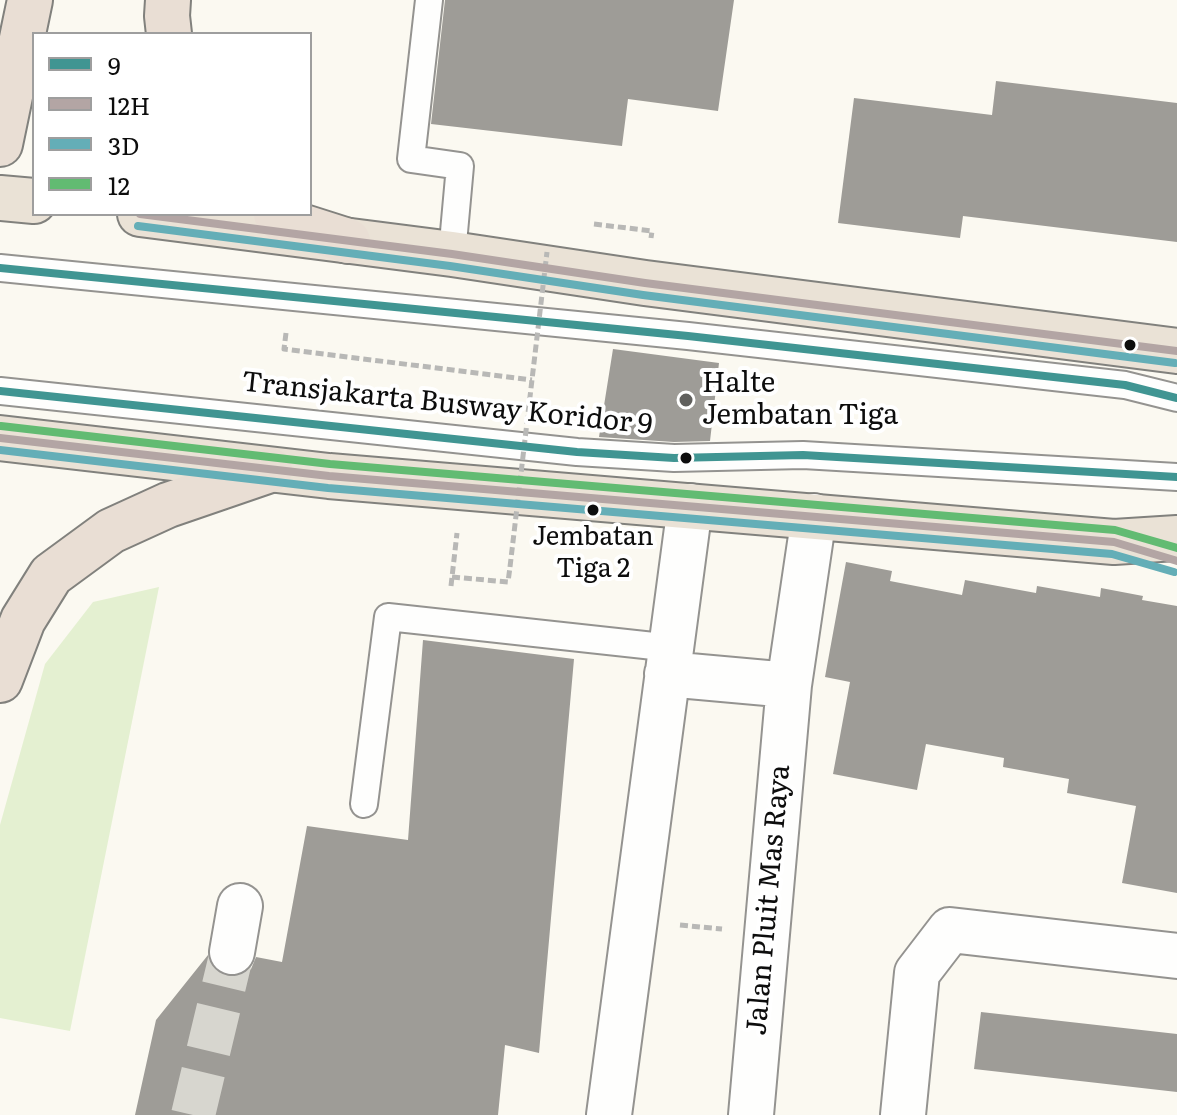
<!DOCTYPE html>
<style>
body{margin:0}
#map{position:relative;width:1177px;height:1115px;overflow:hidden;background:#fbf9f1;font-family:Literata,serif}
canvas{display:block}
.legend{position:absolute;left:32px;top:32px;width:280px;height:184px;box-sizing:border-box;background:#fff;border:2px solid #9e9e9e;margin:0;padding:10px 14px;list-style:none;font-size:24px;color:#0d0d0d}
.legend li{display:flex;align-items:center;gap:16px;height:40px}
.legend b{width:40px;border:2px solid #9e9e9e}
</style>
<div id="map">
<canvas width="1177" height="1115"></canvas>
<ul class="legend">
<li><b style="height:10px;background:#409592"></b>9</li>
<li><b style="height:10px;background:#b3a5a4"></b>12H</li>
<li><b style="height:10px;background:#64aeb7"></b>3D</li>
<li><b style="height:10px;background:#62bb72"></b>12</li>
</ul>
</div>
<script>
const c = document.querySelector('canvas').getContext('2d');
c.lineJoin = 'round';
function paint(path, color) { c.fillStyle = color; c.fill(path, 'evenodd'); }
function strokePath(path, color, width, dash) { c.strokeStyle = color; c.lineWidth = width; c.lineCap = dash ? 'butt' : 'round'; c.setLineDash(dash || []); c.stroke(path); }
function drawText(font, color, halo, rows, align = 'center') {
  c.font = font + ' Literata,serif'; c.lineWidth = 8; c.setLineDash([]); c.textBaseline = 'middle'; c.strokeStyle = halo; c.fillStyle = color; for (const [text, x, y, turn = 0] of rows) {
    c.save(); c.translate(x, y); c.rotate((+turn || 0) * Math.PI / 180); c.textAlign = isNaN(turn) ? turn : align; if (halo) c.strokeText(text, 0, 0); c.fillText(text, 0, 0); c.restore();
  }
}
paint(new Path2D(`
 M159,587L70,1031L0,1018V825L45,664L93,602Z`), '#e4f0d1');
paint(new Path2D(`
 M445,0H734L718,111L628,99L622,146L431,124Z
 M996,81L1177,103V242L963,216L960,238L838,223L854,98L992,115Z
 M613,349L719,363L710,441L674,442L599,437Z
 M846,562L892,571L890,581L962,595L965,580L1036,593L1037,586L1100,597L1101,588L1143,596L1142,600L1177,606V893L1122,883L1136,806L1067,793L1069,779L1003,767L1004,758L926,744L917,790L833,774L850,682L825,677Z
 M423,640L574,659L539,1053L505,1045L498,1115H135L156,1020L208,955L215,971L228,977L240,976L251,969L256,957L282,962L307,826L408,840Z
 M981,1012L1177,1034V1092L974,1069Z`), '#9e9c97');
strokePath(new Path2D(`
 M193,1115L232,952`), '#d7d6cf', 44, [44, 22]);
const service = new Path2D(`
 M429,0L411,159L460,166L452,254
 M0,268L688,336L1125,385L1177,398
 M0,391L577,452L674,458L803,455L1177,477
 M364,804L388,617L672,648`);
const minor = new Path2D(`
 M667,674L789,685
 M232,952L240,906
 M609,1115L690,506
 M751,1115L789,685L814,516
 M903,1115L917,973L950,930L1177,956`);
const trunk = new Path2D(`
 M0,198L34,201
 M140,214L452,254L645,283L1177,351
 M0,438L329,476L1114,542L1177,538`);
const motorway = new Path2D(`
 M168,0L167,16L169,34
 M0,144L30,0
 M276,214L282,220L348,241
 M0,680L23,620L51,575L111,531L168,505L270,470`);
strokePath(service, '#949390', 30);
strokePath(minor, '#949390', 48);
strokePath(trunk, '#81817d', 48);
strokePath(motorway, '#81817d', 48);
strokePath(new Path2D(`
 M594,224L652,231L651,238
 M286,333L284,349L532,380
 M452,577L508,582L510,567
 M451,586L457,533
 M680,925L722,929`), '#b8b8b6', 5, [8, 4]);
strokePath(service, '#fefefd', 26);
strokePath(minor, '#fefefd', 44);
strokePath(trunk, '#eae2d6', 44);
strokePath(motorway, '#e9ded4', 44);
strokePath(new Path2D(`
 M510,567L547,252`), '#b8b8b6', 5, [8, 4]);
strokePath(new Path2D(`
 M0,268L688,336L1125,385L1177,398
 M0,391L577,452L674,458L803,455L1177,477`), '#409592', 8);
strokePath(new Path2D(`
 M140,214L452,254L645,283L1177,351
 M0,438L329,476L1114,542L1177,561`), '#b3a5a4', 8);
strokePath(new Path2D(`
 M138,226L450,266L643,295L1175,363
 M0,450L328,488L1112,554L1174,572`), '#64aeb7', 8);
strokePath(new Path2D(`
 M1,426L330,464L1115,530L1177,548`), '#62bb72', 8);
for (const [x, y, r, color] of [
 [1130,345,7,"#0d0d0d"],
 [686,400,8,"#60605d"],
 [686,458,7,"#0d0d0d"],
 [593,510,7,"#0d0d0d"]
]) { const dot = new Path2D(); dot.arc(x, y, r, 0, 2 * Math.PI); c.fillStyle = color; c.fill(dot); strokePath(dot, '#fff', 3); }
drawText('26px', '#0d0d0d', '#fff', [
 ["Jembatan",593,537],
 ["Tiga 2",593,569]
]);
drawText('28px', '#0d0d0d', '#fff', [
 ["Halte",702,384],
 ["Jembatan Tiga",702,416]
], 'left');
drawText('28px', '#0d0d0d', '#fff', [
 ["Transjakarta Busway Koridor 9",447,404,6],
 ["Jalan Pluit Mas Raya",769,900,-85]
]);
</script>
